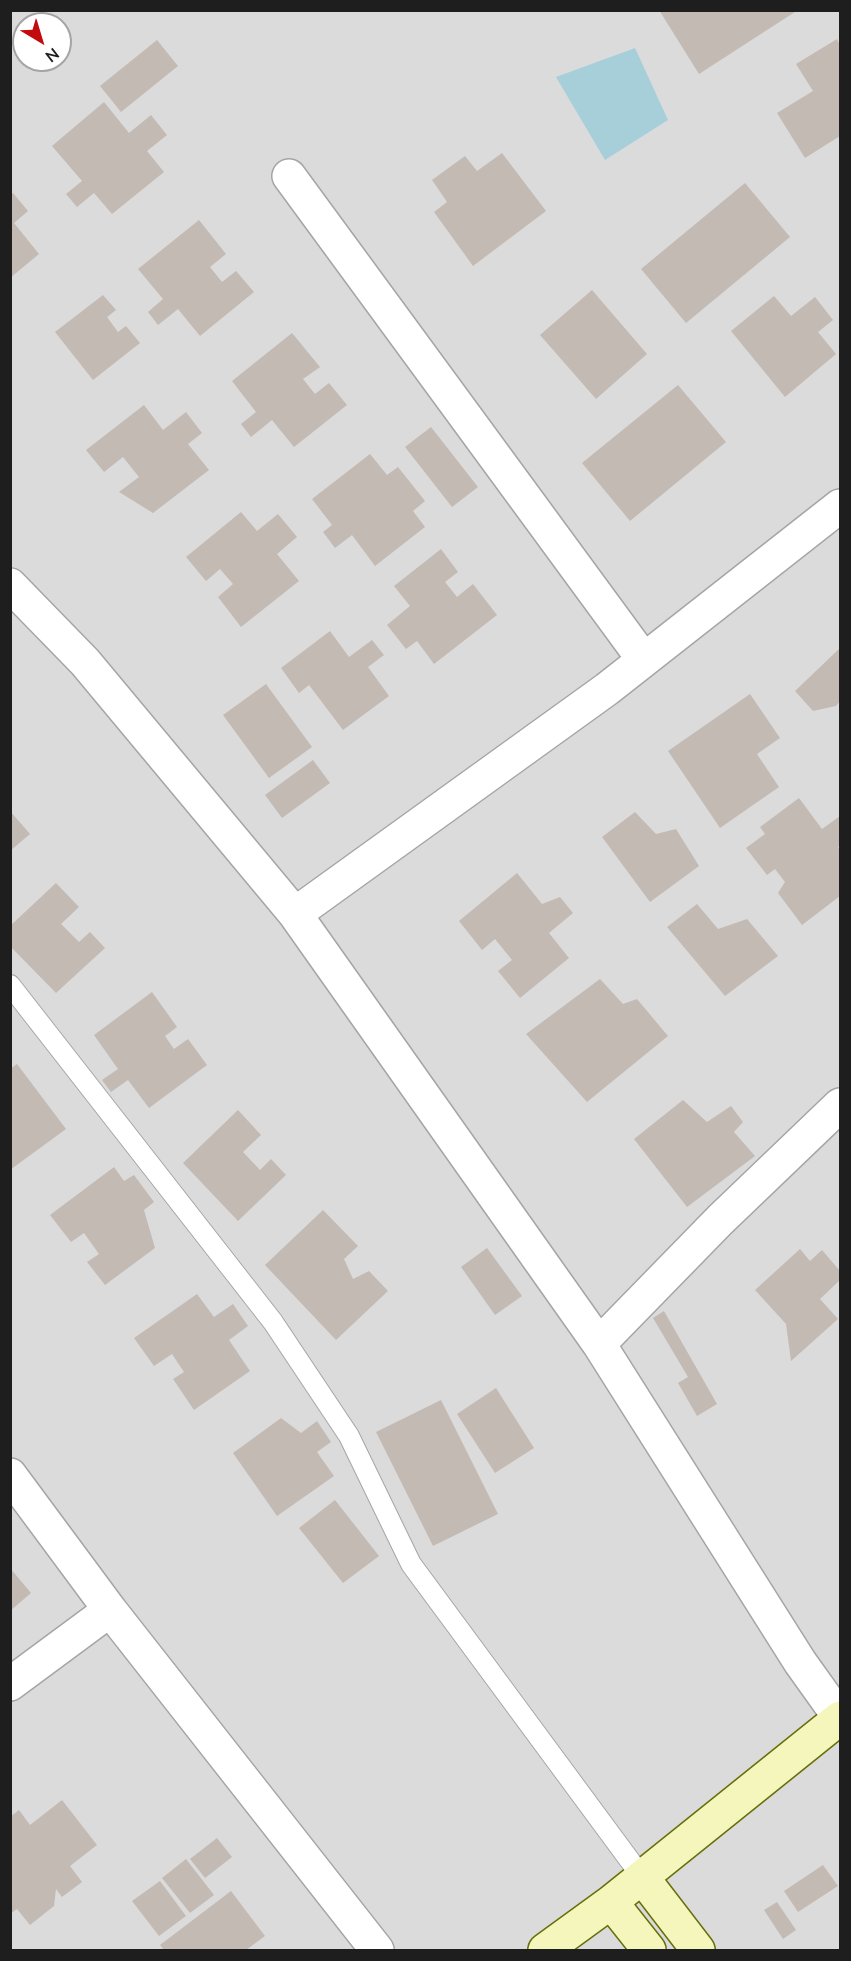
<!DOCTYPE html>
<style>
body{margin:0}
#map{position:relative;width:851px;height:1961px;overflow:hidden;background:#eeebe4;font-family:"Nunito Sans",sans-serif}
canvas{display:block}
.frame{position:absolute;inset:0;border:12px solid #1e1e1e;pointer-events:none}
.north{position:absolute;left:12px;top:12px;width:60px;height:60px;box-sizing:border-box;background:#fff;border:2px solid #a5a5a5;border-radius:50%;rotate:142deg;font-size:16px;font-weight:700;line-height:24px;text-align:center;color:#1e1e1e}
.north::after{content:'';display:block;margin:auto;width:21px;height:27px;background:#c10b0e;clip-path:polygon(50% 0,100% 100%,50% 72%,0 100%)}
</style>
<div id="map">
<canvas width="851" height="1961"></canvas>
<div class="frame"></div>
<div class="north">N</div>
</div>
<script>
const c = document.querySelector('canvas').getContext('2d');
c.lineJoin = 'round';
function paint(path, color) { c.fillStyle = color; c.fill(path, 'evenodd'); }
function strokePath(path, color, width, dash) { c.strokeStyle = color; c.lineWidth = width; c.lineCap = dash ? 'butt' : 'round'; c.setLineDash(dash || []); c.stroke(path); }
paint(new Path2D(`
 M11,11H840V1950H11ZM24,24H60V60H24Z`), '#dcdbdb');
paint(new Path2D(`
 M635,48L668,120L605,160L556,77Z`), '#a7cfda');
paint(new Path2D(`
 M659,10H798L699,74Z
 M837,39L840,45V136L805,158L777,113L813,91L796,64Z
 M157,40L178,66L121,112L100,86Z
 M104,102L129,133L151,115L167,135L147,151L164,172L112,214L94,193L77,207L66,194L82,181L52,146Z
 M502,153L546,211L473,266L434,212L447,202L432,180L465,156L477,171Z
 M745,183L790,237L686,323L641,269Z
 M13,193L28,211L14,223L39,254L10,278V195Z
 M199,220L226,254L210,267L222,282L236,271L254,292L200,336L178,309L158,325L148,312L163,299L138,269Z
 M592,290L647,354L596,399L540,335Z
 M103,295L116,310L107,317L118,332L126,326L140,343L93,380L55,332Z
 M774,296L791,316L815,297L833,320L818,332L836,354L785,397L731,331Z
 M292,333L320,367L303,379L315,394L329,383L347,405L294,447L272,420L251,437L241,424L256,412L232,381Z
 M678,385L726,442L630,521L582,463Z
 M144,405L163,430L186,412L202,433L188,444L209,470L153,513L119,492L139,477L123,457L104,472L86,450Z
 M431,427L478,487L452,507L405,447Z
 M370,454L387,475L398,467L425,501L413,511L425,527L375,566L352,535L335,548L323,532L332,525L312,499Z
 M241,512L257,531L278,514L297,537L277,554L299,581L241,627L218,597L233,584L220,569L206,581L186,557Z
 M441,549L458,572L445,582L457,597L473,584L497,615L434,664L417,641L406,649L387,625L410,606L394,586Z
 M330,631L349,657L372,640L384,655L368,667L389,696L343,730L309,685L299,693L281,668Z
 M840,648V701L836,706L813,711L795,691Z
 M266,684L312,747L269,778L223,715Z
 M750,694L780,738L757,754L779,787L720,828L668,751Z
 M313,760L330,783L282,818L265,795Z
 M799,798L822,829L840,816V845L838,847L840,851V896L802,925L778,893L785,882L775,869L767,875L746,848L765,834L760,827Z
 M10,811L30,834L10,851Z
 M635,812L656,834L676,829L699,866L650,902L602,837Z
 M517,873L542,904L560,897L573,913L549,933L569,958L520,998L498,971L512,960L495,939L482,950L459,921Z
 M56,883L79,907L61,924L79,942L90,932L105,948L56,993L10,946V926Z
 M697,904L718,929L747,919L778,956L725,996L667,927Z
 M600,979L623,1004L637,999L668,1036L587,1102L526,1034Z
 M152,992L177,1027L165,1036L174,1049L188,1039L207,1065L149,1108L128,1080L111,1092L102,1080L118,1069L94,1035Z
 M17,1064L66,1129L10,1170V1069Z
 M683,1100L707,1122L731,1106L743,1122L734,1132L755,1156L687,1207L634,1139Z
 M238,1110L261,1135L243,1152L260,1170L271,1159L286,1175L238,1221L183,1163Z
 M114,1167L124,1181L134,1175L154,1202L144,1210L155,1248L105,1285L87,1262L99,1254L84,1233L71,1242L50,1215Z
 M323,1210L358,1246L344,1259L353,1279L369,1271L388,1291L336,1340L265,1265Z
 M487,1248L522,1296L495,1315L461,1267Z
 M800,1249L810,1261L822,1250L840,1271V1280L820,1299L838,1319L791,1361L786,1324L755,1290Z
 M197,1294L214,1317L233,1304L248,1326L229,1340L250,1371L194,1410L173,1379L184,1372L172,1354L154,1366L134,1338Z
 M664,1311L717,1404L697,1416L678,1383L688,1377L653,1318Z
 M496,1388L534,1448L495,1473L457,1414Z
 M441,1400L498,1514L433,1546L376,1432Z
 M281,1418L301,1433L317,1421L331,1442L317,1452L334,1476L277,1516L233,1453Z
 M335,1500L379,1556L343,1583L299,1528Z
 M10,1568L31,1593L10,1611Z
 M62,1800L97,1845L70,1866L82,1882L62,1897L56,1889L54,1906L30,1925L17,1909L10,1914V1817L19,1810L30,1825Z
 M217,1838L232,1857L205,1878L190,1859Z
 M186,1859L214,1895L190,1913L162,1878Z
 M823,1865L838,1886L798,1912L784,1891Z
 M160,1881L186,1916L159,1936L132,1901Z
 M231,1891L265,1936L246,1950H164L160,1945Z
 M777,1902L796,1930L783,1939L764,1910Z`), '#c3bab4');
const lane = new Path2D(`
 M10,985L273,1322L349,1436L411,1564L642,1877`);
const street = new Path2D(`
 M289,176L644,660
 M10,585L85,662L295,914L599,1344L800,1662L840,1718
 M295,914L607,689L840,506
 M599,1344L720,1220L840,1105
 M10,1475L110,1610L377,1950
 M10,1684L110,1610`);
const secondary = new Path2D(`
 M642,1877L698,1950
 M611,1902L649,1950
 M545,1950L611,1902L840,1718`);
strokePath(lane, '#a5a5a5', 22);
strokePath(street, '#a5a5a5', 36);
strokePath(secondary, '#666f0a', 36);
strokePath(lane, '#fff', 20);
strokePath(street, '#fff', 33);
strokePath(secondary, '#f4f6bb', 33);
</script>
